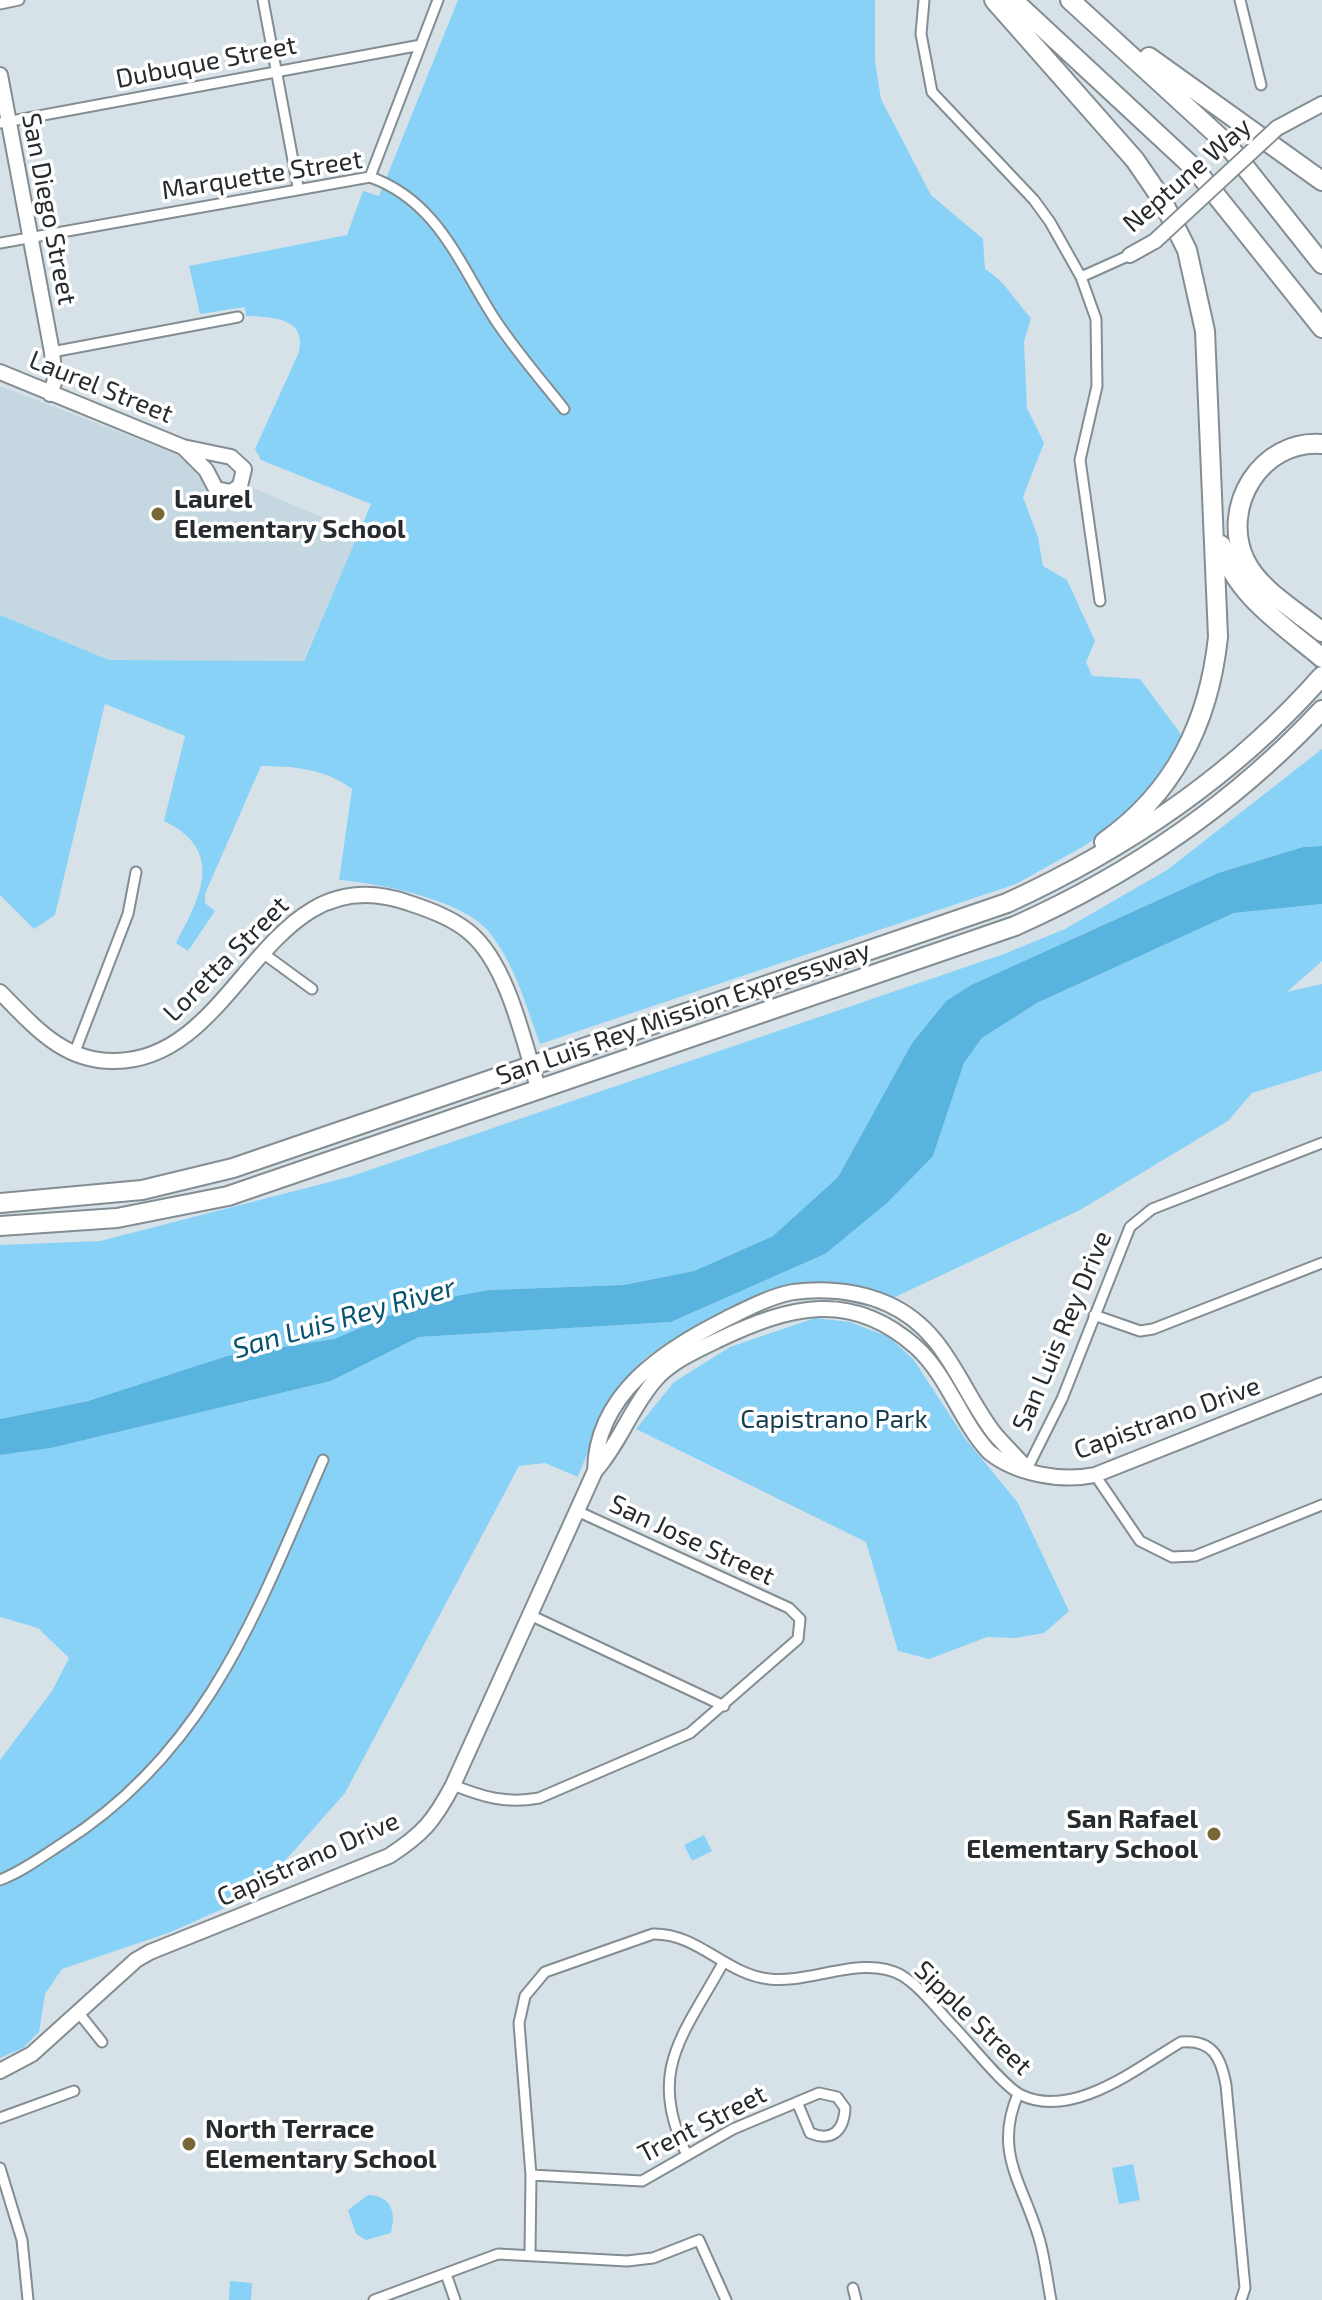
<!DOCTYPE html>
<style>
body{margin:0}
canvas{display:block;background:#d7e2e8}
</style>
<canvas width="1322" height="2300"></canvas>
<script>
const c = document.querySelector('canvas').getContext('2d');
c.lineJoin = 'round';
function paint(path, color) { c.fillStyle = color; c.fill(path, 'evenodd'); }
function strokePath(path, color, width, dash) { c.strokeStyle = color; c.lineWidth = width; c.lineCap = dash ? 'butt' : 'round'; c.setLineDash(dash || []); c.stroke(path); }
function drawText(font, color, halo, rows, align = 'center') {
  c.font = font + ' "Exo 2",sans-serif'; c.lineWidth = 7; c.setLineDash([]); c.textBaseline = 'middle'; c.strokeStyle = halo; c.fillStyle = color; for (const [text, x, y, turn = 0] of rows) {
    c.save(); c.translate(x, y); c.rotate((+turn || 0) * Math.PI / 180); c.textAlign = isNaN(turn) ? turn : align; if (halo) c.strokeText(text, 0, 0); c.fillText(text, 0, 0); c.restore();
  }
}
paint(new Path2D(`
 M0,386L192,460L209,492L219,496L242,483L359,533L303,661L109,660L0,615Z`), '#c5d8e2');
paint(new Path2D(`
 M458,0H875V61L881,99L931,195L983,239L985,269C1005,281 1015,301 1031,318L1024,342L1027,408L1044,443L1023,497L1038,537L1043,566L1067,580L1095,641L1086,662L1092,676L1140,679L1186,741L1143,805L1084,846L1016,884L540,1044C526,1006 515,964 489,932C464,900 378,883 339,880L352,789C326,769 293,766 261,766L205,894V903L215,911L188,951L176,943C201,897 225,850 164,821L185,736L105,704L55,915L34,929L0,895V615L109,660L304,661L371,504L261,460L255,449L299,352C307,317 271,317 246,316L245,307L200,314L189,266L347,235L363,191L379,196Z
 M1322,749V846L1303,847L1218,873L971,985L946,1001L912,1043L838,1177L773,1236L694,1271L622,1285L488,1290L419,1303L334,1339L227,1356L88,1401L0,1419V1245L100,1241L349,1177L1004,954L1065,929L1167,870Z
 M1322,904V961L1287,992L1322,984V1071L1252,1093L1228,1121L1080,1210L893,1298C879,1294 861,1284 846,1284C787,1283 695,1321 648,1356C616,1381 592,1441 578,1477L545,1463L519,1466L345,1793L284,1862L238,1902L171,1932L62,1969L45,1994L39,2032L23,2048L0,2058V1760L52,1691L69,1658L38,1628L0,1617V1455L51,1448L331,1381L419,1337L671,1322L825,1254L933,1156L964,1063L982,1038L1037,1003L1234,913Z
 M815,1318L850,1322L889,1337L914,1360L964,1437L1018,1503L1069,1611L1044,1633L1015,1638L987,1637L929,1659L898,1651L866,1542L636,1429L674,1382L730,1347Z
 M704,1835L712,1851L692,1861L684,1845Z
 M1133,2164L1140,2200L1119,2204L1112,2168Z
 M368,2195C392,2196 396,2212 391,2233L366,2240L356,2234L348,2210Z
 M230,2281L252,2283L251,2300H229Z`), '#89d2f7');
paint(new Path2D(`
 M1322,846V904L1234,913L1037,1003L982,1038L964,1063L933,1156L887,1203L825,1254L671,1322L419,1337L331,1381L51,1448L0,1455V1419L88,1401L227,1356L334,1339L419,1303L488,1290L623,1285L694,1271L773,1236L838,1177L912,1043L946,1001L971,985L1218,873L1303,847Z`), '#58b4de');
const street = new Path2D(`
 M263,0L298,187
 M924,0L921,34L932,92L1034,200L1050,222L1081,277L1096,319L1097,386L1080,460L1100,601
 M1240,0L1261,85
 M0,4L19,0
 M0,123L421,45
 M370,177L438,0
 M0,243L370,177C438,201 459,264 496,321C516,351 541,380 564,409
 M1081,277L1130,255
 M52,352L238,317
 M264,954L312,989
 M74,1054L128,914L136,872
 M1094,1315L1140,1331L1153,1329L1322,1263
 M1027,1469L1062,1399L1130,1227L1152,1209L1322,1143
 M1095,1475L1140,1541L1172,1557L1195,1556L1322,1505
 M530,1615L724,1706
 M453,1785C483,1797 506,1804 539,1798L690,1733L798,1639L800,1619L789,1608L577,1511
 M0,1880C23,1871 43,1856 63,1843C208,1751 258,1609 323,1460
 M78,2012L102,2042
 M1018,2094C993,2153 1023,2183 1039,2238C1045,2258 1047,2280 1051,2300
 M0,2118L74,2091
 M687,2155C646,2071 683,2036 723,1963
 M0,2168L22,2240L28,2300
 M531,2175L642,2181L733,2129L819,2093L837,2097L845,2108C844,2131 832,2142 810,2133L797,2102
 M530,2253L531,2175L519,2023L525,1996L545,1972L653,1934C698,1933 725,1974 769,1979C810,1984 863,1954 901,1975C921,1987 937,2009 953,2026C968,2041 1004,2087 1021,2095C1073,2120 1137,2068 1181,2042C1212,2039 1221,2057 1226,2085L1245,2288L1241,2300
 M446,2274L455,2300
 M853,2288L856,2300
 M374,2300L498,2254L627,2261L653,2258L699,2240L726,2300`);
const secondary = new Path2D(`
 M0,75L52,352L55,380L50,394
 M1277,128L1322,104
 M1130,255L1155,241
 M0,372L183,447L231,457L244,469L240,486L231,492L216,489L206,470L183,447
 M0,992C34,1026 63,1062 115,1061C241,1060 264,851 409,903C430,910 452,918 469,932C508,964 524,1043 539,1091
 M595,1471C596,1394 664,1350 726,1319C746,1309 771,1296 793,1292C826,1288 858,1291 888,1304C946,1330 959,1387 994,1433C1004,1445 1016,1456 1027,1469
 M0,2071L32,2054L136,1960L150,1952L389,1856C423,1834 434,1821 453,1785L595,1471C620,1443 631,1407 656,1379C671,1362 697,1350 718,1340C789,1306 851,1289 916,1347C948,1376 960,1421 989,1452C1016,1474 1061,1482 1095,1475L1322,1385`);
const highway = new Path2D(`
 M994,0L1135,160L1161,198L1187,250L1205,331L1218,637C1209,722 1175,792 1104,842
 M1013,0L1195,169L1322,328
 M1070,0L1226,143L1322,264
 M1149,57L1322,181
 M1322,444C1261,439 1220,507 1245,560C1259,590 1297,611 1322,632
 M1221,545C1235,595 1283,625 1322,658
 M0,1203L142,1190L233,1168L1007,903C1127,848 1234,776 1322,676
 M0,1226L117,1218L228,1196L1015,926C1132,874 1235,803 1322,710`);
strokePath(street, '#838d92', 13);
strokePath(secondary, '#838d92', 18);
strokePath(highway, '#838d92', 22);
strokePath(street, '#fff', 9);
strokePath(secondary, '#fff', 14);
strokePath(highway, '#fff', 18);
const secondaryBridge = new Path2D(`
 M1155,241L1277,128`);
strokePath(secondaryBridge, '#838d92', 18, []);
strokePath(secondaryBridge, '#fff', 14);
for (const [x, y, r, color] of [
 [158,514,8,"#796735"],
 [1214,1834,8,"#796735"],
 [189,2144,8,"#796735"]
]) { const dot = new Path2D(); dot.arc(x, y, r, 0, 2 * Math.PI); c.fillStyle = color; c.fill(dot); strokePath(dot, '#fff', 3); }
drawText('26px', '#272b2e', '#fff', [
 ["Dubuque Street",206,62,-11],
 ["Marquette Street",262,175,-9],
 ["Neptune Way",1187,175,-41],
 ["San Diego Street",49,209,79],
 ["Laurel Street",101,387,22],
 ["Loretta Street",226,959,-45],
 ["San Luis Rey Mission Expressway",683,1013,-19],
 ["San Luis Rey Drive",1062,1331,-67],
 ["Capistrano Drive",1167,1418,-20],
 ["San Jose Street",692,1540,25],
 ["Capistrano Drive",308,1859,-24],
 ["Sipple Street",973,2018,44],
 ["Trent Street",702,2124,-27]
]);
drawText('bold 26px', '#272b2e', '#fff', [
 ["Laurel",174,499],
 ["Elementary School",174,529],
 ["San Rafael",1198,1819,"right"],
 ["Elementary School",1198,1849,"right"],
 ["North Terrace",205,2129],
 ["Elementary School",205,2159]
], 'left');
drawText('26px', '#143d4f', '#fff', [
 ["Capistrano Park",834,1419]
]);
drawText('italic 28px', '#055370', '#fff', [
 ["San Luis Rey River",344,1318,-16]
]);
</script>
